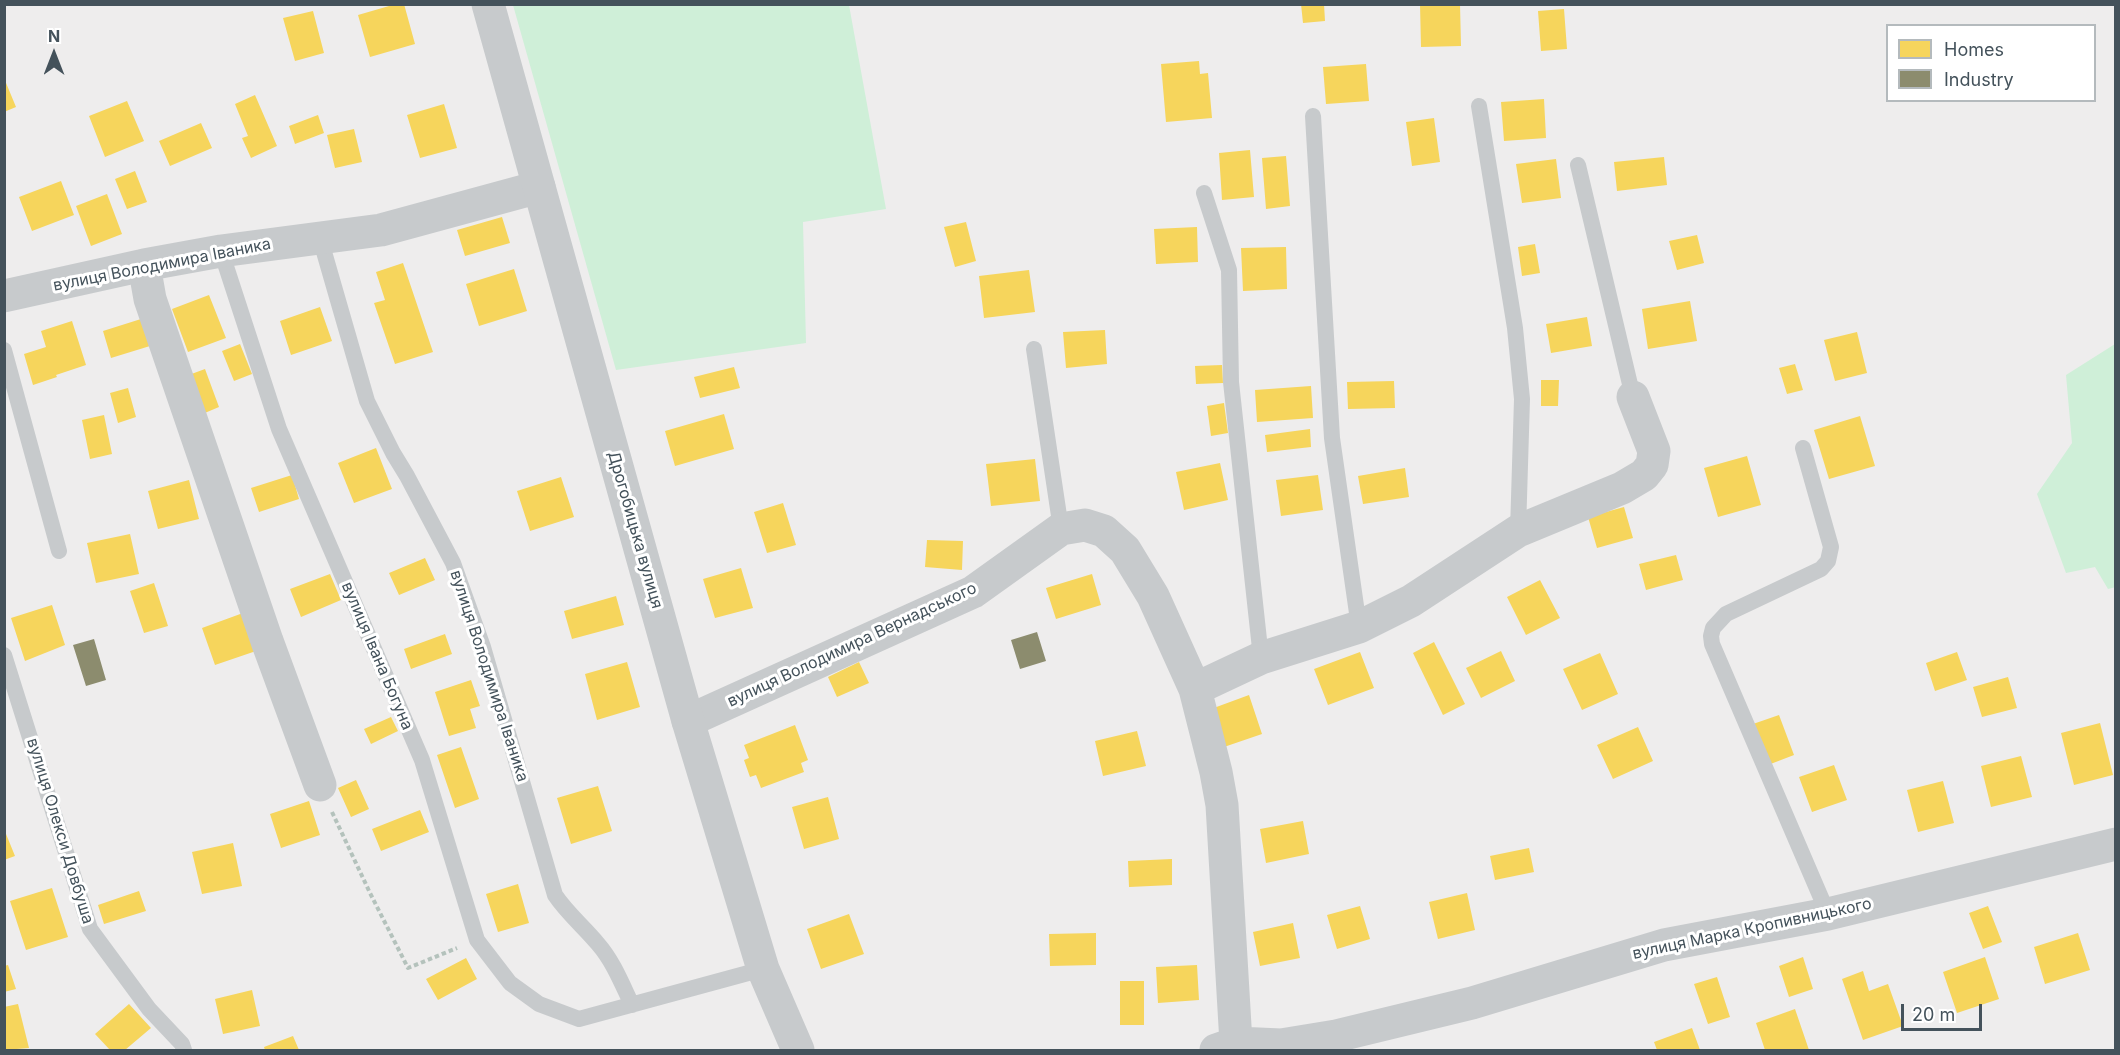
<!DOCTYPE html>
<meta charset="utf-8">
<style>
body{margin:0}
#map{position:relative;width:2120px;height:1055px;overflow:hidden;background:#eeeded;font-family:Inter,sans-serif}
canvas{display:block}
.frame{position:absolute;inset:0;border:6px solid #44525b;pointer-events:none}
.legend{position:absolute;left:1886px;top:24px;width:210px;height:78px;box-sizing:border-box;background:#fff;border:2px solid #b4babd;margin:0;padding:8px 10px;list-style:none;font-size:18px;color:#44525b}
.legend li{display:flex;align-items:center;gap:12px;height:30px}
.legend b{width:30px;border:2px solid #b4babd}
.north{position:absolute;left:24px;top:24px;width:60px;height:60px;-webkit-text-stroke:4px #fff;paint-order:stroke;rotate:0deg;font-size:16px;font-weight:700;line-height:24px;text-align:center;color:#44525b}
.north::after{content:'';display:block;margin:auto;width:21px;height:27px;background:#44525b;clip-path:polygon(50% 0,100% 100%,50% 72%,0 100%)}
.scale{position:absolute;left:1901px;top:1004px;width:81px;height:27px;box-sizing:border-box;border:3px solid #44525b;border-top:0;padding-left:8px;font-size:18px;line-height:21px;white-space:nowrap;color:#44525b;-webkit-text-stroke:4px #fff;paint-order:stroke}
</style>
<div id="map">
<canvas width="2120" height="1055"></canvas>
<div class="frame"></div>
<ul class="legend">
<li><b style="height:16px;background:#f6d55c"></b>Homes</li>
<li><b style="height:16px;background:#8c8c6e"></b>Industry</li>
</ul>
<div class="north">N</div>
<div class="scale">20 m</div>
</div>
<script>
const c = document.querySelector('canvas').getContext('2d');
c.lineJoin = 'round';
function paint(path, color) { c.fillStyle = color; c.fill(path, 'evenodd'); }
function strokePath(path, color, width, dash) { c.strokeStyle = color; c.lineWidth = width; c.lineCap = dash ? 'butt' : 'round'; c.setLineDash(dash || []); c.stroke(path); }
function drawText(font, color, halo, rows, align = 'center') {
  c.font = font + ' Inter,sans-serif'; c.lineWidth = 6; c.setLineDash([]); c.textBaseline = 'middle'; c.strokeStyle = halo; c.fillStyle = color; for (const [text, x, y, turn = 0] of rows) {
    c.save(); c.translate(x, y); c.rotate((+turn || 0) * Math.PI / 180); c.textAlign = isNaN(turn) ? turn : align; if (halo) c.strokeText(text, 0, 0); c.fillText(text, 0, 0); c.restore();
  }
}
paint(new Path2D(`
 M513,5H849L886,209L803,222L806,343L616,370Z
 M2115,344L2116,587L2108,589L2095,567L2066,573L2037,494L2072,443L2066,375Z`), '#cfefd8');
paint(new Path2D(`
 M396,4H404L415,44L370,57L358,15Z
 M1301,4H1324L1325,21L1303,23Z
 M1420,4H1460L1461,46L1421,47Z
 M1564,9L1567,49L1541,51L1538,11Z
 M313,11L324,53L295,61L283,18Z
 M1199,61L1200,74L1208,73L1212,118L1166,122L1161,64Z
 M1366,64L1369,101L1326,104L1323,67Z
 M4,78L16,107L4,112Z
 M255,95L277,146L251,158L242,138L248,136L235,104Z
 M1544,99L1546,138L1504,141L1501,102Z
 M127,101L144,141L105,157L89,116Z
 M444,104L457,148L420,158L407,115Z
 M318,115L324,133L295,144L289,126Z
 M1434,118L1440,162L1412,166L1406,122Z
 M201,123L212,148L170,166L159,141Z
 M354,129L362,162L335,168L327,135Z
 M1250,150L1254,197L1222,200L1219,153Z
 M1286,156L1290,206L1266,209L1262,158Z
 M1664,157L1667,185L1617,191L1614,162Z
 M1556,159L1561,198L1522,203L1516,164Z
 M135,171L147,202L127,209L115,179Z
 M61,181L74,215L32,231L19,197Z
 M107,194L122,234L91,246L76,206Z
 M502,217L510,243L465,256L457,230Z
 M966,222L976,261L955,267L944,227Z
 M1197,227L1198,262L1156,264L1154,229Z
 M1697,235L1704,263L1677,270L1669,241Z
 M1535,244L1540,273L1522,276L1518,247Z
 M1286,247L1287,289L1243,291L1241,248Z
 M403,263L433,352L395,364L374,303L385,300L376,272Z
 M514,269L527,311L479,326L466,284Z
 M1029,270L1035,312L984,318L979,276Z
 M209,295L226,338L188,352L172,309Z
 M1690,301L1697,341L1648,349L1642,309Z
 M320,307L332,341L291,355L280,321Z
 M1587,317L1592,346L1551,353L1546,324Z
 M141,319L150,346L111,358L103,331Z
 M72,321L86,365L56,375L57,377L33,385L24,354L46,347L41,331Z
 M1105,330L1107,364L1066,368L1063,332Z
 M1857,332L1867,373L1835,381L1824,340Z
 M240,344L252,374L234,381L222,351Z
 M1795,364L1803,390L1787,394L1779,368Z
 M1222,365L1223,383L1196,384L1195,366Z
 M734,367L740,388L700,398L694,377Z
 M205,369L219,407L200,415L186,376Z
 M1541,380H1559L1558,406H1541Z
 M1394,381L1395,408L1348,409L1347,382Z
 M1311,386L1313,418L1257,422L1255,390Z
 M128,388L136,417L118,423L110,393Z
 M1224,403L1228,433L1211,436L1207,406Z
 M724,414L734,449L675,466L665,431Z
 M104,415L112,454L90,459L82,420Z
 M1860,416L1875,466L1829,479L1814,430Z
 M1310,429L1311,447L1267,452L1265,435Z
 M376,448L392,489L354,503L338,463Z
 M1747,456L1761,505L1718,517L1704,468Z
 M1035,459L1040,501L991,506L986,464Z
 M1220,463L1228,500L1184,510L1176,472Z
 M1405,468L1409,497L1363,504L1358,476Z
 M292,475L299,499L259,512L251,488Z
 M1318,475L1323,510L1281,516L1276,480Z
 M561,477L574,517L530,531L517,491Z
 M189,480L199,519L158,529L148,491Z
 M783,503L796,545L767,553L754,512Z
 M1624,507L1633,538L1597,548L1588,517Z
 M130,534L139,574L96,583L87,543Z
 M927,540L963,541L962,570L925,567Z
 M1676,555L1683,580L1646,590L1639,564Z
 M425,558L435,580L399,595L389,573Z
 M741,568L753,608L715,618L703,579Z
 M330,574L341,600L301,617L290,589Z
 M1092,574L1101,605L1056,619L1046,588Z
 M1540,580L1560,618L1526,635L1507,597Z
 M154,583L168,626L144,633L130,591Z
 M616,596L624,625L572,639L564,611Z
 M52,605L65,645L25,661L11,618Z
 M243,613L256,651L215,665L202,628Z
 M445,634L452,654L411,669L404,649Z
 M1434,642L1465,704L1443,715L1413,653Z
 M1501,651L1515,681L1481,698L1466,668Z
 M1360,652L1374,688L1328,705L1314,669Z
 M1957,652L1967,680L1935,691L1926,663Z
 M1600,653L1618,694L1582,710L1563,669Z
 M627,662L640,707L597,720L585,674Z
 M859,662L869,683L837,697L828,677Z
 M2008,677L2017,708L1982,717L1973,687Z
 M471,680L480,706L470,709L476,728L449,736L435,692Z
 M1249,695L1262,734L1224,747L1211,709Z
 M1779,715L1794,755L1768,765L1753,724Z
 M391,717L398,731L371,744L364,729Z
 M2100,723L2113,775L2074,785L2061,733Z
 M795,725L808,760L801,763L804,772L761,788L756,775L750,777L744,760L749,758L744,745Z
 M1638,727L1653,761L1613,779L1597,745Z
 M1137,731L1146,766L1103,776L1095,741Z
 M461,747L479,799L455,808L437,755Z
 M2021,756L2032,797L1991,807L1981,766Z
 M1834,765L1847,800L1812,812L1799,777Z
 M356,780L369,809L351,817L338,788Z
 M1943,781L1954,823L1918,832L1907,790Z
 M598,786L612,831L571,844L557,798Z
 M828,797L839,839L804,849L792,807Z
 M309,801L320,835L281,848L270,814Z
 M420,810L429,832L381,851L372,829Z
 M1303,821L1309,854L1266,863L1260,829Z
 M4,829L15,856L4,860Z
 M233,843L242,886L202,894L192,852Z
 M1529,848L1534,872L1495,880L1490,856Z
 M1172,859V885L1129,887L1128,861Z
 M518,884L529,923L498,932L486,894Z
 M52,888L68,937L26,950L10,901Z
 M139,891L146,911L104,924L98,905Z
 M1467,893L1475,930L1438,939L1429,902Z
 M1360,906L1370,939L1337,949L1327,915Z
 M1988,906L2002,942L1983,949L1969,913Z
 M849,914L864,954L821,969L807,929Z
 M1293,923L1300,958L1260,966L1253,932Z
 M1096,933V965L1050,966L1049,934Z
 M2078,933L2090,970L2045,984L2034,947Z
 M1803,957L1813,989L1789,997L1779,966Z
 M1985,957L1999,999L1957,1013L1943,972Z
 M466,958L477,979L438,1000L426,979Z
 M8,965L16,989L4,992V966Z
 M1197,965L1199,1000L1158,1003L1156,967Z
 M1863,971L1869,991L1888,984L1903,1026L1863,1040L1842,979Z
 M1717,977L1730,1017L1708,1024L1694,984Z
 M1120,981H1144V1025H1120Z
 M252,990L260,1026L223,1034L215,999Z
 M18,1004L29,1048L4,1050V1007Z
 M129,1004L151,1028L125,1050H110L95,1034Z
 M1795,1009L1809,1050H1765L1756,1023Z
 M1692,1028L1700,1050H1657L1654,1042Z
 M293,1036L299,1050H265L264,1047Z`), '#f6d55c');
paint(new Path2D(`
 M1037,632L1046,661L1020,669L1011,640Z
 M94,639L106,680L86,686L73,645Z`), '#8c8c6e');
strokePath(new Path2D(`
 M332,812L370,893L408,968L457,948`), '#b4c2bc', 4, [4.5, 3]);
strokePath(new Path2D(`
 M1479,106L1515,328L1522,399L1518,531
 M1313,116L1332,438L1359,627
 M1578,165L1633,397
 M1204,193L1229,270L1231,382L1261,658
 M320,238L367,401L393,453L407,476L453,563L483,647L555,895C567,913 584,927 598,944C613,961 622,984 632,1005
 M221,251L279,429L422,760L477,940L510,983L539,1004L579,1019L763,969
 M1034,349L1061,529
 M4,350L59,551
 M1803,448L1831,547L1828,561L1821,569L1726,614L1713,628L1711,636L1712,644L1828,914
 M4,655L90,929L149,1009L182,1044L184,1050`), '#c7cacc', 16);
strokePath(new Path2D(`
 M144,265L150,299L267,641L320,785
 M4,296L144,265L221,251L381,230L539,187
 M1195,689L1261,658L1359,627L1411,601L1518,531L1622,488L1644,475L1652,465L1654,451L1633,397
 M688,721L973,592L1061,529L1085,525L1104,531L1125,550L1153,596L1195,689L1216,772L1222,805L1236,1043
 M1216,1050L1236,1043L1281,1045L1336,1036L1472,1003L1664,945L1828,914L2116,844`), '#c7cacc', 33);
strokePath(new Path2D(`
 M488,4L688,721L763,969L798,1050`), '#c7cacc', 33);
drawText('16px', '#44525b', '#fff', [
 ["вулиця Володимира Іваника",162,265,-11],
 ["Дрогобицька вулиця",635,530,74],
 ["вулиця Володимира Вернадського",852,645,-25],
 ["вулиця Івана Богуна",377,656,67],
 ["вулиця Володимира Іваника",489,676,72],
 ["вулиця Олекси Довбуша",60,831,73],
 ["вулиця Марка Кропивницького",1752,929,-12]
]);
</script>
